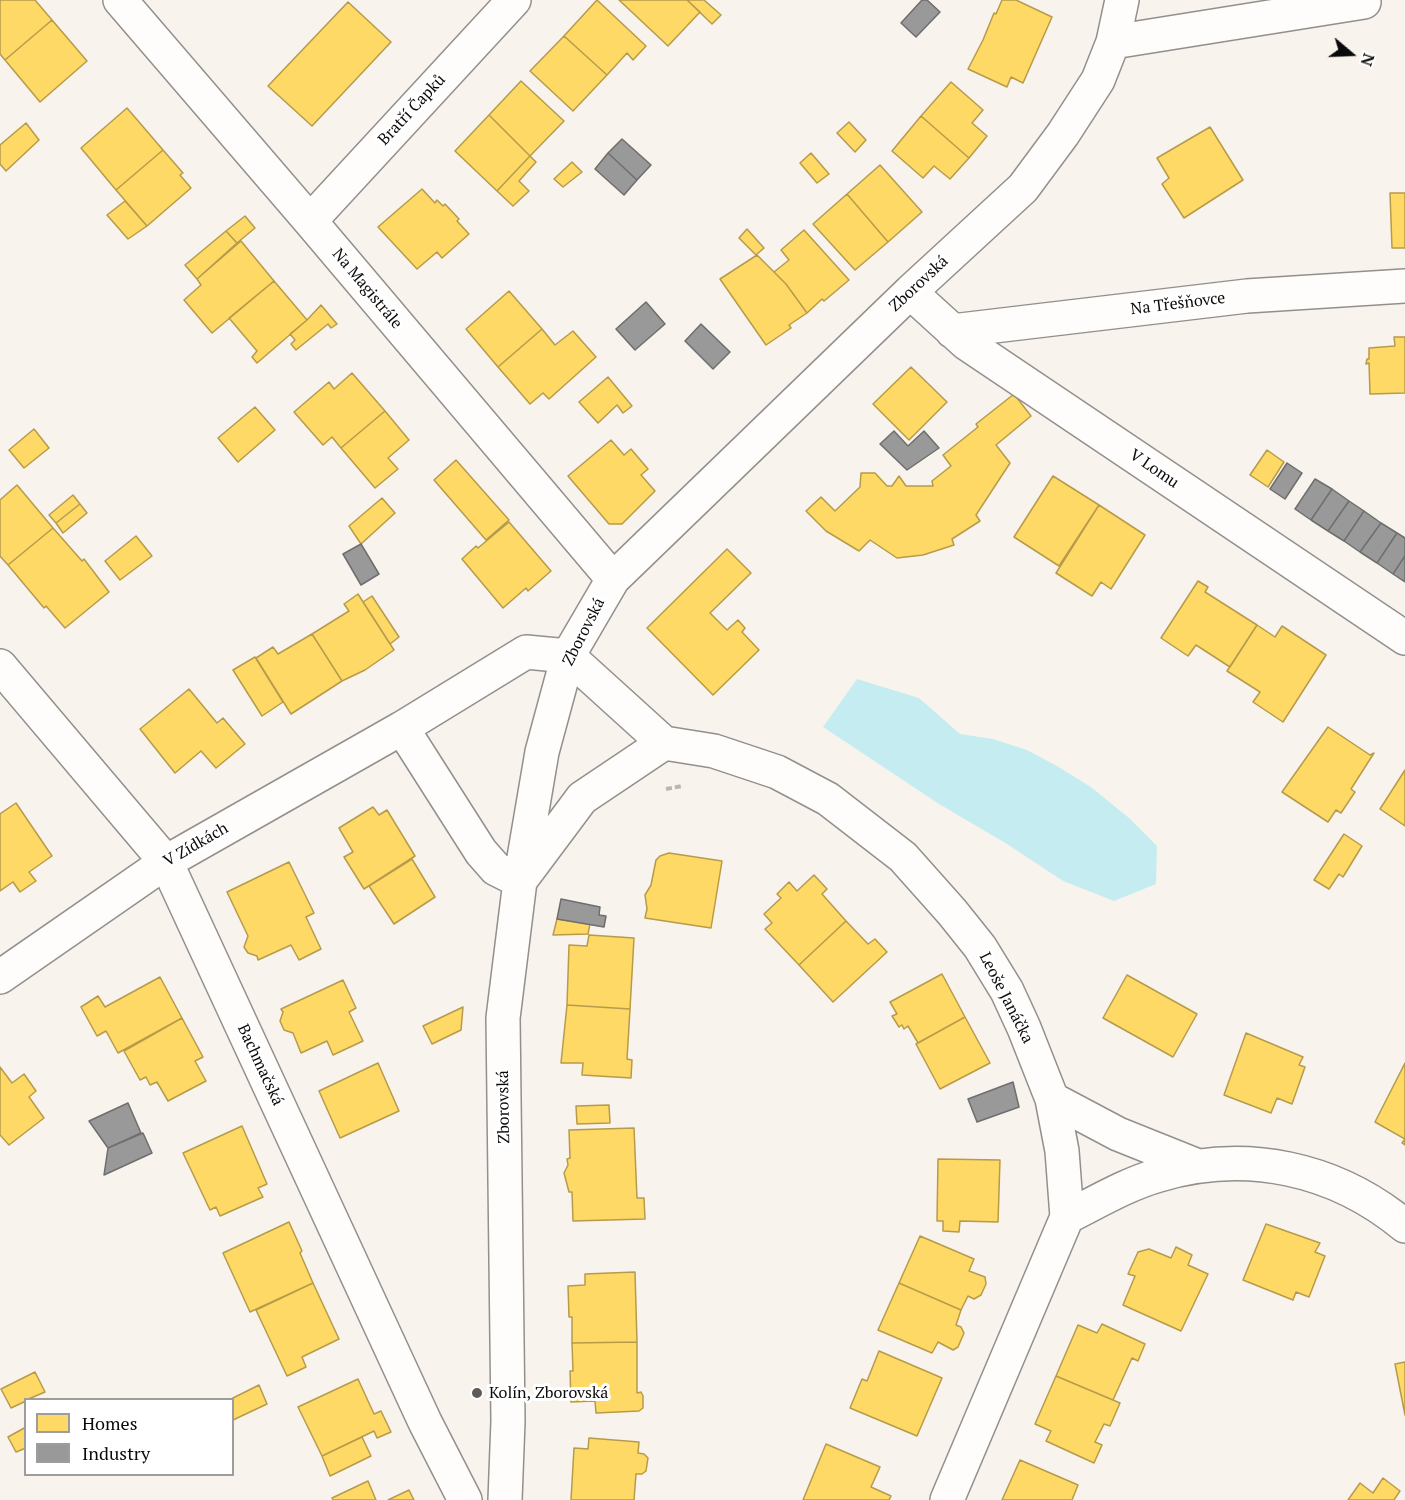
<!DOCTYPE html>
<meta charset="utf-8">
<style>
body{margin:0}
#map{position:relative;width:1405px;height:1500px;overflow:hidden;background:#f9f3ed;font-family:"PT Serif",serif}
canvas{display:block}
.legend{position:absolute;left:24px;top:1398px;width:210px;height:78px;box-sizing:border-box;background:#fff;border:2px solid #9d9d9d;margin:0;padding:8px 10px;list-style:none;font-size:18px;color:#0a0a0a}
.legend li{display:flex;align-items:center;gap:12px;height:30px}
.legend b{width:30px;border:2px solid #9d9d9d}
.north{position:absolute;left:1321px;top:24px;width:60px;height:60px;-webkit-text-stroke:4px #fff;paint-order:stroke;rotate:109deg;font-size:16px;font-weight:700;line-height:24px;text-align:center;color:#0a0a0a}
.north::after{content:'';display:block;margin:auto;width:21px;height:27px;background:#0a0a0a;clip-path:polygon(50% 0,100% 100%,50% 72%,0 100%)}
</style>
<div id="map">
<canvas width="1405" height="1500"></canvas>
<ul class="legend">
<li><b style="height:16px;background:#ffd966"></b>Homes</li>
<li><b style="height:16px;background:#999"></b>Industry</li>
</ul>
<div class="north">N</div>
</div>
<script>
const c = document.querySelector('canvas').getContext('2d');
c.lineJoin = 'round';
function paint(path, color) { c.fillStyle = color; c.fill(path, 'evenodd'); }
function strokePath(path, color, width, dash) { c.strokeStyle = color; c.lineWidth = width; c.lineCap = dash ? 'butt' : 'round'; c.setLineDash(dash || []); c.stroke(path); }
function drawText(font, color, halo, rows, align = 'center') {
  c.font = font + ' "PT Serif",serif'; c.lineWidth = 6; c.setLineDash([]); c.textBaseline = 'middle'; c.strokeStyle = halo; c.fillStyle = color; for (const [text, x, y, turn = 0] of rows) {
    c.save(); c.translate(x, y); c.rotate((+turn || 0) * Math.PI / 180); c.textAlign = isNaN(turn) ? turn : align; if (halo) c.strokeText(text, 0, 0); c.fillText(text, 0, 0); c.restore();
  }
}
paint(new Path2D(`
 M857,679L919,698L960,734L993,739L1027,750L1057,766L1091,787L1129,818L1157,846L1156,884L1114,901L1063,881L1007,844L939,804L823,727Z`), '#c5edf1');
const homes = new Path2D(`
 M0,0H35L52,20L5,60L0,54Z
 M597,0L646,46L633,60L627,53L607,75L564,36Z
 M619,0H687L700,12L668,46Z
 M687,0H704L721,15L712,24Z
 M1002,0H1016L1052,17L1023,83L1011,77L1007,87L968,69L983,40L994,13L996,14Z
 M348,2L391,42L312,126L268,86Z
 M52,20L87,61L40,102L5,60Z
 M564,36L607,75L573,111L530,71Z
 M521,81L564,121L530,156L489,115Z
 M951,82L983,110L972,123L987,136L969,158L921,116Z
 M127,108L163,150L116,190L81,148Z
 M489,115L530,156L497,191L455,151Z
 M921,116L969,158L950,179L934,166L923,178L892,151Z
 M849,122L866,140L855,152L837,133Z
 M26,123L39,140L6,171L0,164V145Z
 M1210,127L1243,180L1184,218L1162,184L1169,178L1157,158Z
 M163,150L183,173L180,175L191,188L147,226L116,190Z
 M811,153L829,174L817,183L800,163Z
 M530,156L536,162L519,181L529,191L513,206L497,191Z
 M572,162L582,172L563,187L554,179Z
 M880,165L922,212L888,242L847,194Z
 M422,189L435,203L437,200L443,206L445,204L459,219L457,221L469,234L442,258L437,252L417,269L378,227Z
 M1390,193H1405V248H1392Z
 M847,194L888,242L855,270L813,224Z
 M125,201L147,226L128,239L107,215Z
 M245,216L255,228L237,243L226,231Z
 M747,229L764,248L756,255L739,238Z
 M804,230L849,280L824,301L822,299L807,313L786,284L774,272L789,260L781,250Z
 M226,231L237,243L197,279L185,265Z
 M241,241L274,281L212,333L184,300L201,285L197,279Z
 M757,255L786,284L807,313L789,325L791,328L766,345L720,279Z
 M274,281L307,320L257,363L252,357L257,351L229,318Z
 M509,291L542,329L498,367L466,329Z
 M321,305L337,324L331,328L328,324L296,350L291,344L295,340L290,334L307,320Z
 M542,329L555,345L573,331L596,357L549,399L543,393L530,404L498,367Z
 M1394,337H1405V393L1370,394L1369,363L1366,364L1367,359H1369V348L1395,346Z
 M911,367L947,402L909,440L873,404Z
 M352,373L385,411L341,448L332,437L323,445L294,412L329,382L334,389Z
 M608,377L632,406L623,413L617,405L598,423L579,402Z
 M1014,394L1031,416L996,445L1010,463L976,515L980,521L952,539L954,545L923,555L897,558L870,540L859,551L826,531L806,511L821,497L835,511L860,487L861,473H875L887,486H892L899,476L906,486H933L932,481L951,466L943,455L978,427L976,424Z
 M255,407L275,430L238,462L218,438Z
 M385,411L409,440L388,458L398,469L375,488L341,448Z
 M34,429L49,448L24,468L9,450Z
 M611,440L624,455L631,449L648,469L641,475L655,491L622,524H609L568,476Z
 M1267,450L1284,462L1268,487L1250,475Z
 M456,460L509,520L486,540L434,480Z
 M1053,476L1099,505L1059,566L1014,537Z
 M17,485L53,528L8,565L0,556V500Z
 M73,495L80,504L56,523L49,515Z
 M382,498L395,513L361,544L349,526Z
 M80,504L87,513L63,533L56,523Z
 M1099,505L1145,535L1111,589L1101,582L1092,596L1056,573Z
 M509,522L551,571L528,591L526,588L503,608L462,559L476,546L478,548Z
 M53,528L82,561L84,559L109,592L65,628L46,606L44,608L8,565Z
 M136,536L152,556L120,580L105,561Z
 M727,549L751,573L710,613L727,630L738,620L745,628L742,632L759,650L713,695L647,628Z
 M1198,581L1208,587L1205,592L1257,625L1230,667L1196,645L1188,656L1161,638Z
 M358,594L394,650L365,670L342,681L312,634L349,611L344,604Z
 M372,596L399,637L390,644L363,602Z
 M1257,625L1275,637L1282,626L1326,655L1283,722L1253,702L1260,692L1227,671Z
 M312,634L342,681L291,714L256,658L273,647L278,654Z
 M255,657L283,702L262,716L233,670Z
 M189,689L217,723L223,718L245,744L216,768L201,751L175,773L140,729Z
 M1328,727L1370,755L1374,753L1351,789L1355,792L1341,813L1336,810L1328,822L1282,792Z
 M1405,770V826L1380,809Z
 M16,803L52,856L29,872L36,881L20,892L13,882L0,891V814Z
 M373,807L379,815L387,810L415,856L364,889L344,857L353,852L339,828Z
 M1344,834L1362,846L1343,877L1339,874L1329,889L1314,880Z
 M669,853L722,861L711,928L645,918L647,909L645,895L651,885L656,860L660,856Z
 M412,859L435,897L394,924L369,886Z
 M289,862L314,913L306,917L321,949L299,960L291,945L258,960L257,956L248,953L244,947L248,936L227,892Z
 M814,875L827,889L822,894L846,921L799,965L765,929L772,923L764,914L781,898L777,894L789,882L797,891Z
 M557,919L590,924L588,934L553,935Z
 M846,921L868,944L875,939L887,952L833,1002L799,965Z
 M589,935L634,938L630,1009L567,1005L569,945L587,946Z
 M942,974L965,1017L918,1043L908,1026L904,1029L902,1025L899,1027L892,1016L897,1014L890,1002Z
 M1127,975L1197,1014L1173,1057L1103,1018Z
 M160,977L182,1018L118,1053L106,1031L97,1036L81,1007L98,996L105,1007Z
 M343,980L356,1008L349,1012L363,1041L333,1055L327,1041L301,1053L293,1033L284,1030L280,1021L283,1012L281,1009Z
 M567,1005L630,1009L627,1059L632,1060L631,1078L582,1075L583,1063H561Z
 M463,1007L461,1030L432,1044L423,1026Z
 M965,1017L990,1063L940,1089L916,1044Z
 M182,1018L203,1057L195,1061L206,1081L168,1101L157,1082L150,1085L146,1077L140,1080L124,1051Z
 M1246,1033L1303,1057L1299,1065L1305,1067L1292,1104L1277,1098L1271,1113L1224,1095Z
 M378,1063L399,1111L340,1138L319,1091Z
 M1405,1063V1145L1402,1143L1405,1139L1375,1122Z
 M0,1067L12,1083L24,1074L36,1091L29,1097L44,1118L9,1145L0,1135Z
 M609,1105L610,1123L577,1124L576,1106Z
 M242,1126L267,1184L258,1188L263,1197L220,1216L216,1207L210,1210L183,1153Z
 M634,1128L637,1198H644L645,1219L573,1221L572,1192H569L564,1173L568,1165L567,1159L570,1158L569,1130Z
 M938,1159L1000,1160L998,1222L960,1221L959,1232L943,1231V1221H937Z
 M289,1222L302,1251L300,1253L313,1283L250,1312L223,1253Z
 M1266,1224L1320,1243L1315,1252L1325,1256L1309,1297L1296,1292L1293,1300L1243,1280Z
 M920,1236L974,1259L969,1271L985,1277L986,1284L981,1295L974,1299L968,1296L961,1310L899,1283Z
 M1176,1247L1192,1255L1188,1265L1208,1274L1181,1331L1123,1305L1135,1276L1128,1274L1138,1252L1149,1249L1171,1258Z
 M635,1272L637,1342L572,1343V1317H569L568,1286L585,1285V1274Z
 M313,1283L339,1339L302,1357L306,1367L287,1376L256,1310Z
 M899,1283L961,1310L956,1325L961,1327L964,1333L958,1347L953,1350L938,1342L932,1353L878,1330Z
 M1102,1324L1145,1344L1138,1361L1132,1358L1113,1400L1056,1376L1078,1325L1097,1333Z
 M637,1342V1393L641,1392L643,1396V1408L639,1411L596,1413L595,1401L571,1402L570,1371H573L572,1343Z
 M879,1351L942,1378L917,1436L850,1408L862,1379L867,1381Z
 M1405,1362V1415L1395,1364Z
 M35,1372L45,1392L26,1400V1401L11,1408L1,1389Z
 M1056,1376L1120,1403L1110,1426L1104,1424L1095,1442L1102,1445L1094,1463L1046,1441L1051,1431L1035,1424Z
 M358,1379L374,1414L381,1411L391,1432L377,1438L374,1431L322,1456L298,1407Z
 M259,1385L267,1404L233,1420L232,1400H229Z
 M26,1427V1448L16,1452L8,1437Z
 M362,1437L371,1456L330,1476L322,1456Z
 M589,1438L639,1442L638,1453L644,1454L648,1458L646,1471L642,1474H636L634,1500H571L574,1448L588,1449Z
 M826,1444L880,1467L871,1487L891,1496L889,1500H803Z
 M1020,1460L1078,1485L1072,1500H1002Z
 M1383,1478L1400,1491L1394,1500H1348L1360,1483L1373,1493Z
 M368,1481L376,1500H333L332,1498Z
 M409,1490L414,1500H388Z`);
paint(homes, '#ffd966');
strokePath(homes, '#b69b4a', 1.5);
const industry = new Path2D(`
 M922,0H927L940,12L916,37L901,23Z
 M622,139L651,165L637,180L608,153Z
 M608,153L637,180L624,195L595,169Z
 M646,302L665,324L635,350L616,329Z
 M701,324L730,352L713,369L685,341Z
 M894,431L908,446L924,431L939,448L907,470L880,444Z
 M1287,463L1302,473L1285,499L1270,489Z
 M1315,479L1332,489L1311,520L1295,509Z
 M1332,489L1349,501L1328,531L1311,520Z
 M1349,501L1364,511L1344,541L1328,531Z
 M1364,511L1381,523L1360,552L1344,541Z
 M1381,523L1397,533L1377,563L1360,552Z
 M1397,533L1405,538V556L1393,574L1377,563Z
 M361,544L379,574L361,585L343,554Z
 M1405,556V582L1393,574Z
 M561,899L600,907L599,915L606,916L604,927L557,919Z
 M1013,1082L1019,1107L977,1122L968,1099Z
 M128,1103L141,1133L108,1148L89,1121Z
 M143,1133L152,1153L104,1175L108,1148Z`);
paint(industry, '#999');
strokePath(industry, '#6e6e6e', 1.5);
const street = new Path2D(`
 M120,0L310,221L613,579
 M1113,42L1364,2
 M310,221L514,0
 M910,292L966,343L1405,638
 M952,331L1247,296L1405,286
 M0,666L166,862L425,1422L465,1500
 M402,728L481,852L496,869L520,881L582,798L664,743
 M0,977L166,862L402,728L526,652L568,656L664,743L714,751L777,772L828,799L903,857L952,912L980,947L1007,991L1024,1028L1052,1099L1062,1151L1067,1217L947,1500
 M1052,1099L1118,1134L1198,1166
 M1067,1217C1097,1202 1127,1184 1159,1175C1246,1149 1335,1168 1405,1226
 M505,1500L508,1421L503,1018L520,881L542,752L568,656L613,579L910,292L1023,188L1063,134L1098,80L1113,42L1122,0`);
strokePath(street, '#928f8c', 36);
strokePath(new Path2D(`
 M666,789L682,786`), '#b7b6b5', 4, [6, 3]);
strokePath(street, '#fefdfc', 33);
for (const [x, y, r, color] of [
 [477,1393,6,"#5e5c59"]
]) { const dot = new Path2D(); dot.arc(x, y, r, 0, 2 * Math.PI); c.fillStyle = color; c.fill(dot); strokePath(dot, '#fff', 2); }
drawText('16px', '#0a0a0a', '#fff', [
 ["Bratří Čapků",412,110,-47],
 ["Zborovská",919,284,-43],
 ["Na Magistrále",367,289,50],
 ["Na Třešňovce",1178,304,-7],
 ["V Lomu",1154,469,34],
 ["Zborovská",584,632,-63],
 ["V Zídkách",196,845,-30],
 ["Leoše Janáčka",1006,998,63],
 ["Bachmačská",260,1065,65],
 ["Zborovská",504,1107,-91]
]);
drawText('16px', '#0a0a0a', '#fff', [
 ["Kolín, Zborovská",489,1393]
], 'left');
</script>
